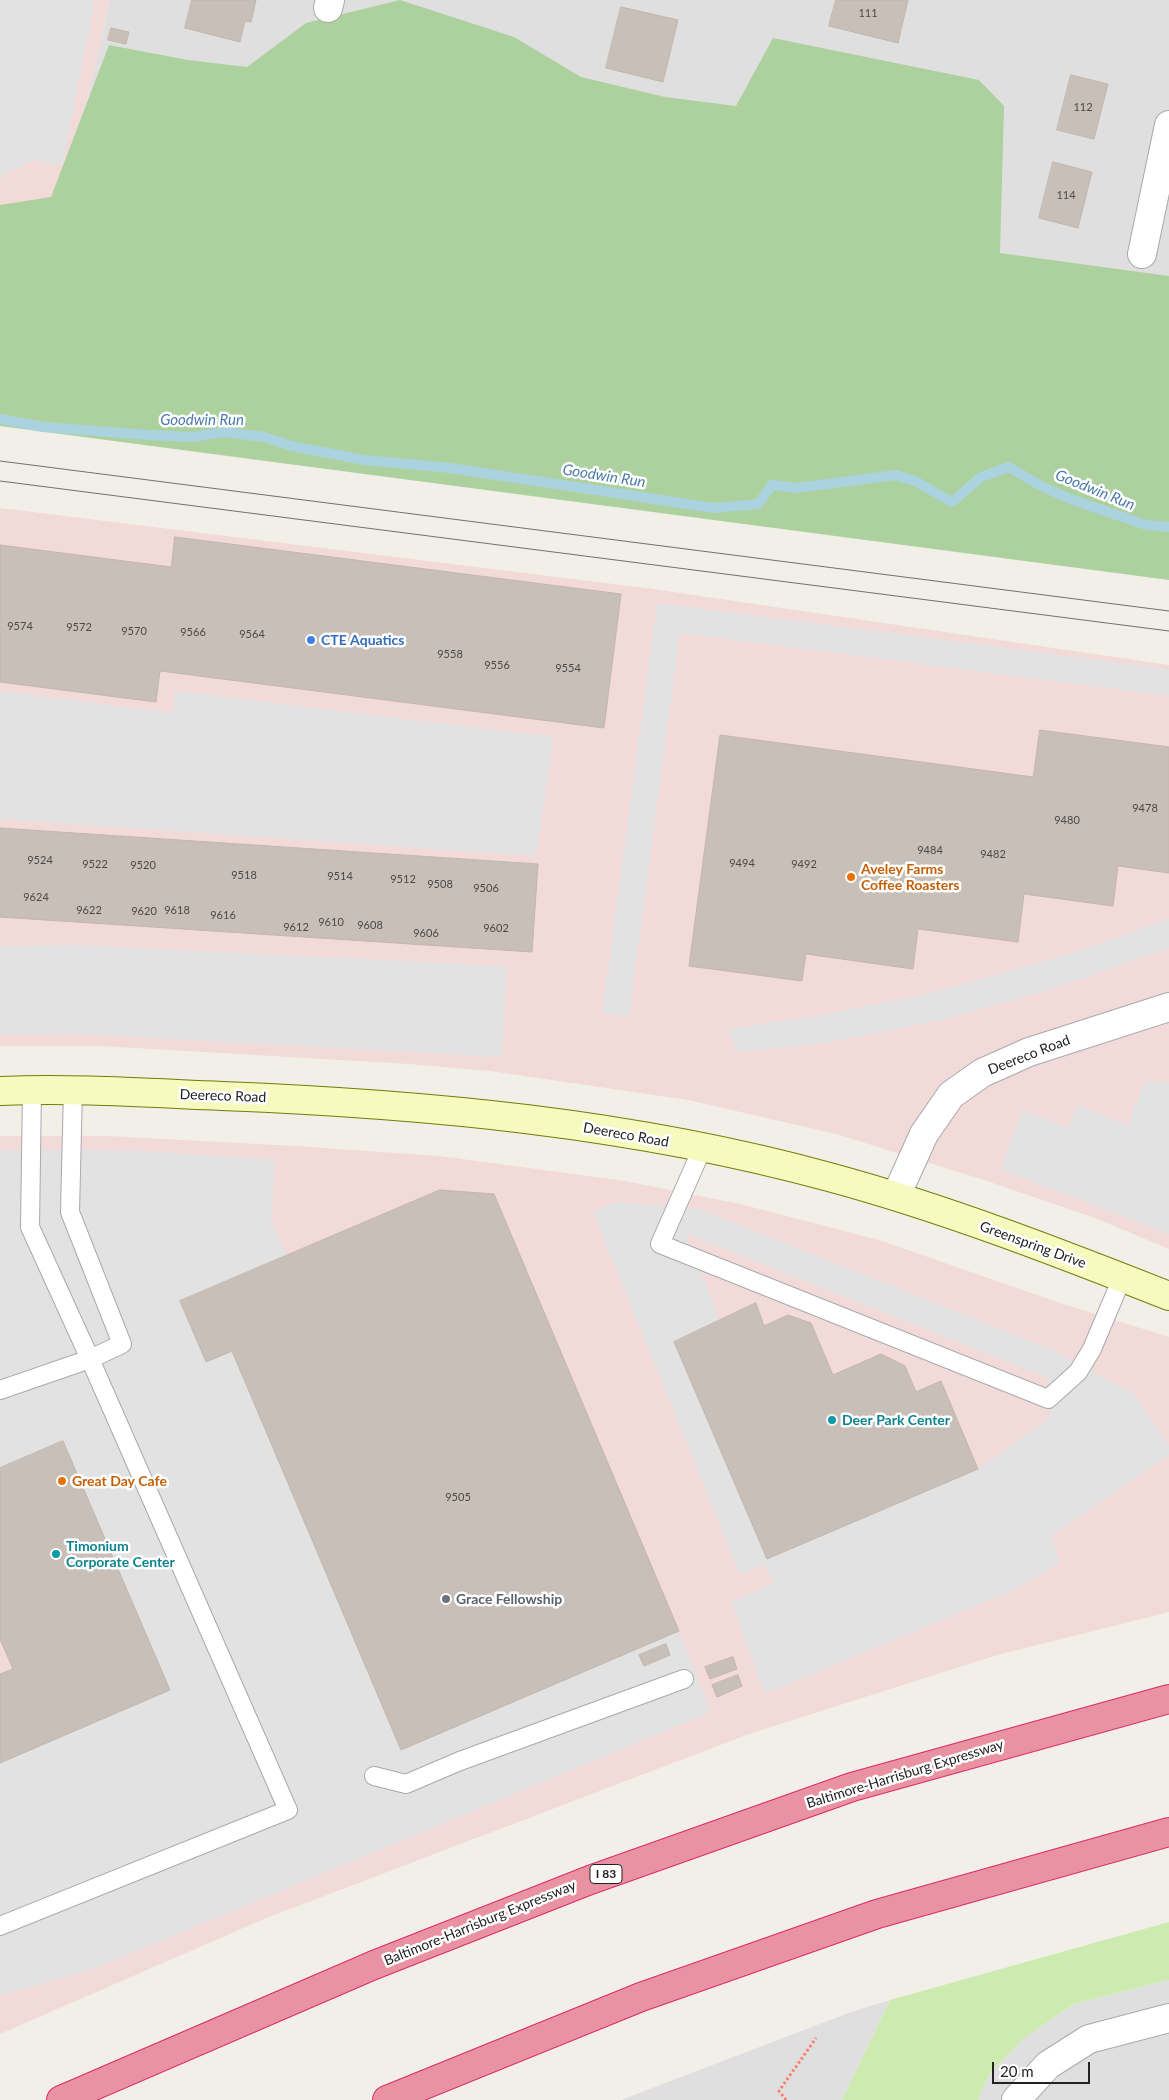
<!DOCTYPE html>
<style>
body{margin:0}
#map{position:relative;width:1169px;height:2100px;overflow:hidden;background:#f2efe9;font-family:Lato,sans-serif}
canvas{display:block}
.scale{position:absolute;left:992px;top:2062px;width:98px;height:22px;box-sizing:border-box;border:2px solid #222;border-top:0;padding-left:6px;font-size:15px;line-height:18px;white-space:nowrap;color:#222;-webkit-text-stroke:4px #fff;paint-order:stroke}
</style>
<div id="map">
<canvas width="1169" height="2100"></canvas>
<div class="scale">20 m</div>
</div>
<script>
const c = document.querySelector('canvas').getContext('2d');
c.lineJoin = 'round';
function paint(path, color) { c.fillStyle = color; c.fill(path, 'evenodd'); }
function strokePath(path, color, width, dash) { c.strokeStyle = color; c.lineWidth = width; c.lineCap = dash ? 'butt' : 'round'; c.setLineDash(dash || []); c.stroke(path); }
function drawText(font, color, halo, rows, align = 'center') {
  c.font = font + ' Lato,sans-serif'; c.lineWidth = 5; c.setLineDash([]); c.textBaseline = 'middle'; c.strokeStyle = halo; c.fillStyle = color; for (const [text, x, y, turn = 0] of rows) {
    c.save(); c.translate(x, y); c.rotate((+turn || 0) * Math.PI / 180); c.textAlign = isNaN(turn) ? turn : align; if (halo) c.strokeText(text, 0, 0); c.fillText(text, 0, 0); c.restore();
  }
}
paint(new Path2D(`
 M110,0H1169V376L57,234Z
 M1169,1980V2100H978L990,2073L1023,2039L1074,2004Z
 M890,2000L842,2100H621L851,2012Z`), '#e0dfdf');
paint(new Path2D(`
 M0,0H110L57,234L0,227Z
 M0,508L646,588L1169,665V1249L1095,1218L981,1179L836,1134L688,1100L490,1071L409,1064L101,1046H0Z
 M0,1136H108L295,1146L440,1156L625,1181L740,1204L879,1240L1060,1303L1169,1337V1612L997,1655L749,1734L264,1919L0,2034Z`), '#f2dad9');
paint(new Path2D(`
 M1169,1922V1980L1074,2004L1023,2039L990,2073L978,2100H842L890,2000Z`), '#cdebb0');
paint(new Path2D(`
 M400,0L514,37L581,77L665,97L736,106L773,38L979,80L1004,106L1000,253L1169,276V580L0,426V205L51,197L109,45L188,60L247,67L306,23Z`), '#add19e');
paint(new Path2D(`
 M0,0H95L62,166L34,160L3,175L0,184Z
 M657,603L1169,669V696L680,633L629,1017L602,1013Z
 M0,691L173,713L175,691L554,737L536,856L0,819Z
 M1169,919V948L1049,990L942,1020L821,1044L738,1052L727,1029L812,1017L931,993L1066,955Z
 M79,945L507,966L502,1057L80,1034L0,1035V946Z
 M1145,1080L1169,1083V1234L1000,1169L1023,1110L1068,1128L1077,1105L1128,1125Z
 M0,1150H131L275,1160L271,1220L287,1255L180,1301L206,1362L232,1351L401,1750L679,1631L711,1712L96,1968L0,1996V1763L169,1690L63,1441L0,1468Z
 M616,1202L699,1209L1053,1350L1133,1393L1169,1446V1455L1051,1536L1060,1563L1014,1590L765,1694L731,1602L774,1583L765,1564L740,1575L593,1212ZM685,1233L1048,1378L1049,1418L978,1469L767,1559L674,1342L720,1320Z`), '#e2e2e2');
strokePath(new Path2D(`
 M0,419L43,427L149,435L193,437L224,432L264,437L292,446L364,460L450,468L714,508L758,504L772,485L796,488L896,475L917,482L952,502L981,477L1009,467L1041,486L1073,500L1146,525L1169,527`), '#aad3df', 10);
const building = new Path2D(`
 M192,0H256L251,22L245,21L240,42L185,28Z
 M836,0H908L898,43L829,26Z
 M621,7L678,20L663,82L606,68Z
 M111,28L129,32L126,44L108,40Z
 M1071,75L1108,84L1094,139L1057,130Z
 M1053,162L1092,172L1078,228L1039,218Z
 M175,537L621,594L604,728L160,671L156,702L0,682V545L171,567Z
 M1040,730L1169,747V873L1118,866L1113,906L1024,894L1018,942L918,929L913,969L806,954L802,981L689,966L720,735L1033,777Z
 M0,828L538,864L532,952L0,917Z
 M440,1190L494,1194L679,1631L401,1750L232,1351L206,1362L180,1301Z
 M756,1303L764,1326L788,1315L811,1323L833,1375L881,1354L905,1366L916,1392L941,1381L978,1469L767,1559L674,1342Z
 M63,1441L170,1690L0,1763V1674L13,1669L0,1639V1468Z
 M666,1644L670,1655L644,1666L639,1655Z
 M733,1657L737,1669L710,1679L705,1667Z
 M738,1675L742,1686L717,1697L712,1685Z`);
paint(building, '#c7bfb8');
strokePath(building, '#c4b6ab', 1);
const lane = new Path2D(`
 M702,1149L660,1244L1048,1399L1078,1372L1092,1349L1122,1278
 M0,1390L90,1359L30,1227L32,1090
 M374,1776L406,1784L460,1761L684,1679
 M0,1926L288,1810L90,1359L122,1344L70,1212L73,1090`);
const street = new Path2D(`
 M328,8L330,0
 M1142,254L1169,125
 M896,1196L924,1134L951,1095L982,1073L1029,1052L1169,1007
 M1016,2100L1048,2065L1089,2039L1169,2018`);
const secondary = new Path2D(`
 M0,1091C74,1088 148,1093 222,1096C425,1104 632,1123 829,1177C944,1208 1057,1252 1169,1296`);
const highway = new Path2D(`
 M61,2100L374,1965L590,1880L852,1787L1169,1699
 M387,2100L641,1997L877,1914L1169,1832`);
strokePath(lane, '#a9a9a9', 20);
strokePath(street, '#a9a9a9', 30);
strokePath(secondary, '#707d05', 30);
strokePath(highway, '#dc2a67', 30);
strokePath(new Path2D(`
 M786,2100L779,2091L816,2038`), '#fa8072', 3, [2.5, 2.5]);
strokePath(lane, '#fff', 18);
strokePath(street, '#fff', 28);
strokePath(secondary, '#f7fabf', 28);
strokePath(highway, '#e892a2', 28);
strokePath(new Path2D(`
 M0,461L1169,611
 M0,481L1169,631`), '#707070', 1);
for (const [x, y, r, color] of [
 [311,640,5,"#3f7fe0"],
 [851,877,5,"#e8710a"],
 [832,1420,5,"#0f9aa8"],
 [62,1481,5,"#e8710a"],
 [56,1554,5,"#0f9aa8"],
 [446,1599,5,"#6b7280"]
]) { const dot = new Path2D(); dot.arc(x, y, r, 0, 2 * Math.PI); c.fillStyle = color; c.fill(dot); strokePath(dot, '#fff', 2); }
drawText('11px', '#4b4948', null, [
 ["111",868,13],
 ["112",1083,107],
 ["114",1066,195],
 ["9574",20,626],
 ["9572",79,627],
 ["9570",134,631],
 ["9566",193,632],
 ["9564",252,634],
 ["9558",450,654],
 ["9556",497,665],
 ["9554",568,668],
 ["9478",1145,808],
 ["9480",1067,820],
 ["9484",930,850],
 ["9482",993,854],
 ["9524",40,860],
 ["9494",742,863],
 ["9522",95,864],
 ["9492",804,864],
 ["9520",143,865],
 ["9518",244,875],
 ["9514",340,876],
 ["9512",403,879],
 ["9508",440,884],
 ["9506",486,888],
 ["9624",36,897],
 ["9622",89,910],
 ["9618",177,910],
 ["9620",144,911],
 ["9616",223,915],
 ["9610",331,922],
 ["9608",370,925],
 ["9612",296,927],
 ["9602",496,928],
 ["9606",426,933],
 ["9505",458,1497]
]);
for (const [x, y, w] of [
 [606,1874,32]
]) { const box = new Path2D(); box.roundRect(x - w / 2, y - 9.5, w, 19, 4); c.fillStyle = '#fff'; c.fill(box); strokePath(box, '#222', 1); }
drawText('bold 12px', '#222', null, [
 ["I 83",606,1874]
]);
drawText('bold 14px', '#366cbe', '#fff', [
 ["CTE Aquatics",321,640]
], 'left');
drawText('bold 14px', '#c56008', '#fff', [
 ["Aveley Farms",861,869],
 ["Coffee Roasters",861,885],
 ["Great Day Cafe",72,1481]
], 'left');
drawText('14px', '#222', '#fff', [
 ["Deereco Road",1029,1055,-21],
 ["Deereco Road",223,1096,2],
 ["Deereco Road",626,1135,10],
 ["Greenspring Drive",1033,1245,20],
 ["Baltimore-Harrisburg Expressway",905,1774,-17],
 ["Baltimore-Harrisburg Expressway",480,1923,-22]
]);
drawText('bold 14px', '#0d838f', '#fff', [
 ["Deer Park Center",842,1420],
 ["Timonium",66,1546],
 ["Corporate Center",66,1562]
], 'left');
drawText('bold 14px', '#5b616d', '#fff', [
 ["Grace Fellowship",456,1599]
], 'left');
drawText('italic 15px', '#4a7aab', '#fff', [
 ["Goodwin Run",202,420],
 ["Goodwin Run",604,476,9],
 ["Goodwin Run",1095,490,22]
]);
</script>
